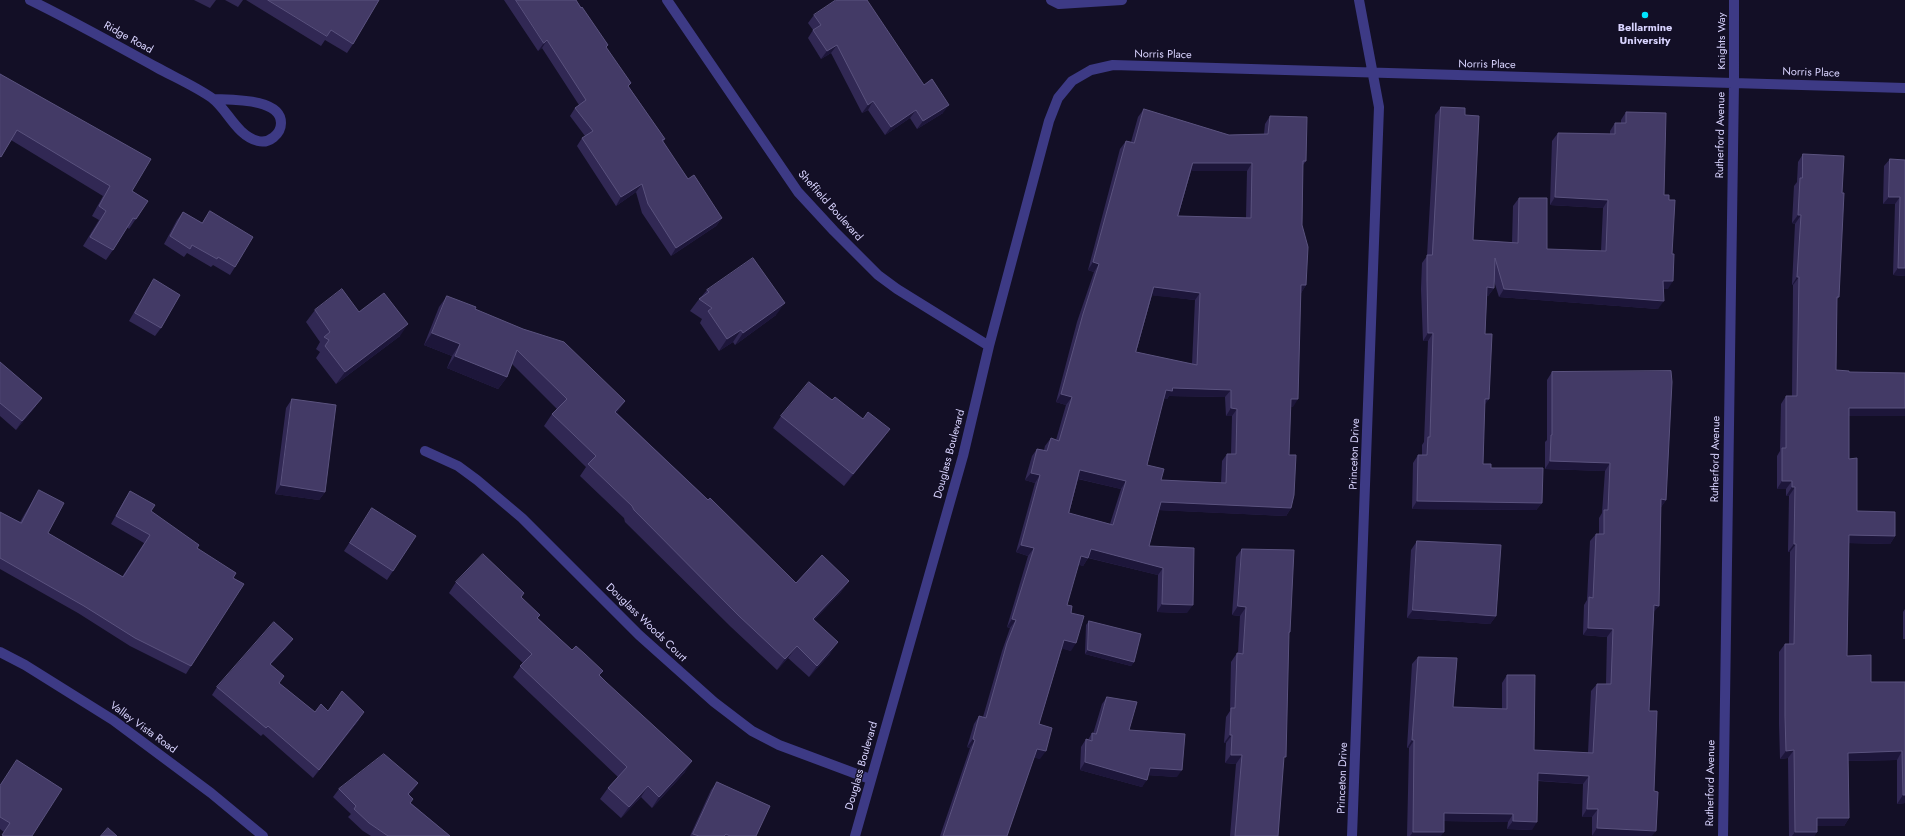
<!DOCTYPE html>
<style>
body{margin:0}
canvas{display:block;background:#130f26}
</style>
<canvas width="1905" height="836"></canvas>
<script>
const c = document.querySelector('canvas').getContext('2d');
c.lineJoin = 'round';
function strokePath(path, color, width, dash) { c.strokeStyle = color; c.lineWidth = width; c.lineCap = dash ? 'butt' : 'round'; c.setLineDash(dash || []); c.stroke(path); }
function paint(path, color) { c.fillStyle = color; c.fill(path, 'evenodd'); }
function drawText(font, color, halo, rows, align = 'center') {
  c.font = font + ' Jost,sans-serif'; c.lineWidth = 3; c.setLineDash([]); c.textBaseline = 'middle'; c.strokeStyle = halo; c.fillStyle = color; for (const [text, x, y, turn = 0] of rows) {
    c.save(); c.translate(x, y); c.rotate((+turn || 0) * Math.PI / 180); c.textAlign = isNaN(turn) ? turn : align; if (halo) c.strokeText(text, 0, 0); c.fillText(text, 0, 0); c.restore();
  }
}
strokePath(new Path2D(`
 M30,0C73,21 114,44 156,67C174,77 195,86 212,98C228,110 236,135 258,141C269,144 281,134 281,123C281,98 231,100 213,99
 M667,0L798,192L834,231L878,275L897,289L989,346
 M1051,0L1059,4L1122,0
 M425,451L458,466L477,480L522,518L639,635L714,702L752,731L779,745L870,779
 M0,652L25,665L113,720L211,793L263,836
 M855,836L963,456L989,346L1049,121L1058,98L1072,81L1091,70L1113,65L1905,88
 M1352,836L1379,107L1359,0
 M1723,836L1734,83V0`), '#3d3a85', 10);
paint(new Path2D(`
 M194,0H216L210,8Z
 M225,0H243L238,7Z
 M246,0H379L353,44L347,53L325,40L321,46Z
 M504,0H576L608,45L606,47L629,87L665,139L663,142L688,179L722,218L716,226L671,256L642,213L636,192L616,206L577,146L582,138L585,136L570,116L575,108L579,105L542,48L538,51Z
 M814,15L924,85L943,113L917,129L910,118L885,135L868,110L862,113L831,53L821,59L808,38L813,30L808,23Z
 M0,74L132,191L148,201L129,229L127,227L113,250L106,260L83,246L99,220L92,216L103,196L11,140L0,158Z
 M1441,107L1465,115L1473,240L1512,243L1513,206L1519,198L1547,249L1601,251L1603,208L1550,205L1552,141L1558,133L1610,134V131L1615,123H1621V120L1626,112L1664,195L1668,289H1663L1658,309L1499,297L1494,281V288L1488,296H1487L1485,334L1489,399L1484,405L1483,464L1491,468L1542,503L1536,510L1412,509L1413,463L1418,455H1422V445L1424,442L1428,341H1423L1421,289L1422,263L1427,256L1435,115Z
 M1144,109L1229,135L1264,134L1265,124L1270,116L1306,161L1303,165L1302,225L1306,285L1301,293L1293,407H1290L1289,455L1291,508L1286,516L1159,510L1149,546L1194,548L1187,613L1157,612L1158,575L1088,558L1083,566L1078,564L1067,605L1071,613V651L1062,648L1039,724L1040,759L1034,757L1007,836H940L970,748L967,747L974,724L979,716L983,717L1002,651L1010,628L1007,627L1028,556L1016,552L1035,483L1025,480L1032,456L1037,449L1044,450L1045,446L1051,438L1056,440L1066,405L1056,402L1077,322L1094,272L1088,270L1120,149L1126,141L1131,142L1138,117ZM1191,171H1247L1246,218L1178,216ZM1152,295L1195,300L1192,364L1136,352ZM1169,396L1225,397L1226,416H1232L1231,454H1227L1222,461L1221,483L1161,480L1147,465L1164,398L1167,399ZM1078,479L1121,489L1110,524L1069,513Z
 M1803,154L1842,193L1839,297L1837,299L1836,370L1849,372L1905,373V416H1849V459L1857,511L1895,536L1890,544L1849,543L1847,656L1871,682H1905V803L1897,804V760L1848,761L1849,818L1844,826H1817V832L1814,836H1789L1788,758L1780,759L1779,724V652L1785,644H1789L1790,552H1788L1789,496H1786V489H1777V456L1780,451L1781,404L1786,396H1792L1793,285H1792L1795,224L1792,223L1794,186L1797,182L1798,162Z
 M1890,159L1905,160V276L1893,275L1895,204H1883L1884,166Z
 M210,211L235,267L230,275L213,265L211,267L187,253L184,257L164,244L177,220L183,212L202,223Z
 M154,279L161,328L155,336L129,321L148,288Z
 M707,290L776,315L735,345L733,342L719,351L700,323L702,319L690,311L699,299L701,297Z
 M447,296L475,309L617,413L796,583L849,581L840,593L814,620L830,654L809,677L788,658L777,670L731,627L625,522L624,518L580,476L586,467L544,426L552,414L557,409L512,364L507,377L498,389L447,368L452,356L424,345L439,307Z
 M315,310L359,312L400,336L336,384L316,358L320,352L316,349L320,342L306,322Z
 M0,362L36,406L16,430L0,416Z
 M1552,372L1666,500L1661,507L1654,612L1649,711L1654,791L1592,836V817H1582L1583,784L1538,781L1532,830L1507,829L1508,822L1444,821L1441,836H1407L1409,748H1407L1412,664L1418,657L1453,707L1502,709V683L1507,675L1534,750L1588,753L1591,691L1597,684H1606L1607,637L1583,635L1584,605L1587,600L1590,541L1596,534H1599V518L1602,513L1605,471L1545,469V442L1547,440V380Z
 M292,399L325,492L319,500L275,494L286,408Z
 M832,400L863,419L890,429L881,441L844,486L773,428L781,416Z
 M39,490L48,533L122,577L144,543L111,524L125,499L130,491L151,511L197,548L233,578L191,666L186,674L130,646L78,613L0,569V512L20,522L34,498Z
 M372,508L393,571L387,580L344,551Z
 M1417,541L1496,616L1490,624L1407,618L1411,550Z
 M1242,549L1290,632L1288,635L1283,760L1278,836H1230L1236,764L1225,763L1226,743H1224L1226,717L1230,711L1231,662L1237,653H1238L1240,616L1232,615L1236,557Z
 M456,582L524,593L521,597L538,618L572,650L600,676L685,772L652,808L641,797L621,818L600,799L608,788L618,777L513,677L523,663L449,593Z
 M1905,609V639H1903V612Z
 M1089,621L1134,662L1131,666L1085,654L1086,625Z
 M287,647L270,665L279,683L315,712L328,711L359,720L313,778L263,734L261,736L212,695L217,687Z
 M1107,697L1129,730L1177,777L1148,775L1142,787L1080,770L1081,747L1086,739L1088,740L1092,733L1093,734L1102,704Z
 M17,760L32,836H2L4,832L0,829V785Z
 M717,782L756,836H690L711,790Z
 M418,783L409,795L411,803L450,836H371L363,831L348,817L351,814L333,797L339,789Z`), '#312854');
paint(new Path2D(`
 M547,40L542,48L538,51L544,43Z
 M837,45L831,53L821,59L827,51Z
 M873,101L868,110L862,113L868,105Z
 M949,105L943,113L917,129L923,121Z
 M916,110L910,118L885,135L891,127Z
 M1193,163H1252L1247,171H1188Z
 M642,184L636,192L616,206L621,197Z
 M1555,197L1608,200L1603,208L1550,205Z
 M1889,197H1900L1895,204H1883Z
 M1798,215H1801L1795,224L1792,223Z
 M722,218L716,226L671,256L676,248Z
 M1093,262L1099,264L1094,272L1088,270Z
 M1898,268H1905V276L1893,275Z
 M1797,277H1799L1793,285H1792Z
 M1663,281H1673L1668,289H1658Z
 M1301,285H1306L1301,293Z
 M1154,287L1200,293L1195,300L1148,295Z
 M1487,287L1494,288L1488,296L1481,295Z
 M1504,289L1664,301L1658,309L1499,297Z
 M785,303L776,315L735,345L743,333Z
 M408,324L400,336L336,384L345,372Z
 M741,330L733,342L719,351L727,339Z
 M432,333L460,344L452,356L424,345Z
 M1428,333H1433L1428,341H1423Z
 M455,356L507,377L498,389L447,368Z
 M1173,388L1231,390L1225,397L1169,396L1167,399L1161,398L1166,390Z
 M1061,394L1072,397L1066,405L1056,402Z
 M42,398L36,406L16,430L22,421Z
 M1291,399H1298L1293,407H1285Z
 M1485,399H1489L1483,407Z
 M625,401L617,413L607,423L615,412Z
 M1231,408L1237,409L1232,416H1226Z
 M1849,408H1905V416H1843Z
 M890,429L881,441L844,486L853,474Z
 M1550,461L1610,463L1605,471L1545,469Z
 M1080,470L1126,481L1121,489L1075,478Z
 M1031,473L1040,475L1035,483L1025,480Z
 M1782,481H1792L1786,489H1777Z
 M281,485L325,492L319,500L275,494Z
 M1792,487H1795L1789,496H1786Z
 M1661,499L1666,500L1661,507Z
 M1417,501L1542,503L1536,510L1412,509Z
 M1161,502L1291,508L1286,516L1156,510Z
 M1849,535L1895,536L1890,544L1843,543Z
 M1794,544H1796L1790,552H1788Z
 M1021,545L1034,548L1028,556L1016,552Z
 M1091,549L1163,568L1158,575L1085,557Z
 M1081,556L1088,558L1083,566L1075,564Z
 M849,581L840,593L805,630L813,619Z
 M1162,604L1193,605L1187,613L1157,612Z
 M1654,605L1659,606L1653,613Z
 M1238,606L1246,607L1240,616L1232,615Z
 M1413,610L1496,616L1490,624L1407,618Z
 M1012,619L1016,620L1010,628L1007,627Z
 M1588,628L1613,629L1607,637L1583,635Z
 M293,639L287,647L264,672L270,664Z
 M1064,640L1076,643L1071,651L1059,648Z
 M838,642L830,654L809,677L817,666Z
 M797,646L788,658L777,670L785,659Z
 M1088,650L1134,662L1131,666L1085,654Z
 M364,712L359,720L313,778L319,770Z
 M1230,735H1232L1226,743H1224Z
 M973,739L975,740L970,748L967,747Z
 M1412,740H1414L1409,748H1407Z
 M1037,749L1046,751L1040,759L1031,757Z
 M1794,750L1788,758L1780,759L1786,751Z
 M1902,751L1897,760L1842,761L1848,753Z
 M1231,755H1242L1236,764L1225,763Z
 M692,761L685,772L652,808L659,797Z
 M1085,762L1147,780L1142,787L1080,770Z
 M1150,768L1182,770L1177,777L1145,775Z
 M1538,773L1589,776L1583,784L1532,780Z
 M418,783L413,791L402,802L408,794Z
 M648,786L641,797L621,818L629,807Z
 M1903,795H1905V803L1897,804Z
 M1587,809H1598L1592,817H1582Z
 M1444,813L1513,814L1508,822L1439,821Z
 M1817,818H1849L1844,826H1811Z
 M1513,821L1537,822L1532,830L1507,829Z
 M1597,828L1656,831L1652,836H1592Z
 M1413,832H1444L1441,836H1410Z
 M1795,832H1817L1814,836H1792Z`), '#1d163a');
const building = new Path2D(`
 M268,0H379L353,44L331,30L327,36Z
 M516,0H576L581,8L582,7L608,45L606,47L631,83L628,86L665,139L662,140L688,179L694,175L722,218L676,248L648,204L642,184L621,197L582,138L593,131L575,108L586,100L547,40L544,43Z
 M836,0H867L924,85L932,79L949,105L923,121L916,110L891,127L873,101L868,105L837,45L827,51L813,30L821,25L814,15Z
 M0,74L151,159L132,191L148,201L136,219L133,218L113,250L90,237L106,211L99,206L110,186L17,130L1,157L0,156Z
 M1441,107L1465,108V115L1479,116L1473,240L1518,243L1519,198H1547V249L1606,251L1608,200L1555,197L1558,133L1615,134V123H1626V112L1666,113L1664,195H1669V200H1675L1672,254H1674L1673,281H1663L1664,301L1504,289L1495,258L1494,288L1487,287L1485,334H1492L1489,399H1485L1483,464H1491V468H1543L1542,503L1417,501L1418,455H1427L1428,437H1430L1433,333H1428L1427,281V255H1432Z
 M1144,109L1229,135L1268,134L1270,116L1307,117L1306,161H1303L1302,225L1308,247L1306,285H1301L1298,399H1291L1289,455H1296L1294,495L1291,508L1161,502L1149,546L1194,548L1193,605L1162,604L1163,568L1091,549L1088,558L1081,556L1067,605L1072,606L1071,613L1084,616L1076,643L1064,640L1039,724L1052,728L1046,751L1037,749L1007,836H943L975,740L973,739L979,716L986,718L1007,643L1016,620L1012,619L1034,548L1021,545L1040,475L1031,473L1037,449L1047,451L1051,438L1059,441L1072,397L1061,394L1083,314L1099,264L1093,262L1126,141L1134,143ZM1193,163H1252L1251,218L1178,216ZM1154,287L1200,293L1197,365L1136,352ZM1173,388L1231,390V408L1237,409L1236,454H1227L1226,483L1161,480L1164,469L1147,465L1166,390L1172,391ZM1080,470L1126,481L1113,525L1069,513Z
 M1803,154L1844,156L1842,193H1844L1839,297H1837L1836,370L1849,371V372L1905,373V408H1849V459L1857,458V511L1895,512V536L1849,535L1847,656L1871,655V682H1905V795H1903L1902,751L1848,753L1849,818H1817V832H1795L1794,750L1786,751L1785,716V644H1794L1796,544H1794L1795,487H1792V481H1782V448H1786V396H1797L1799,277H1797L1801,215H1798L1800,178H1802Z
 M1890,159L1905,160V268H1898L1900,197H1889Z
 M210,211L253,237L235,267L218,257L217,259L192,245L190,249L170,236L183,212L202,223Z
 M753,258L785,303L743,333L741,330L727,339L708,311L712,308L699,299L709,292L707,290Z
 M154,279L180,295L161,328L135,313Z
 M342,289L359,312L384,293L408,324L345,372L325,346L329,340L324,337L330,332L315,310Z
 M447,296L476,307L475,309L523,329L564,342L625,401L615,412L708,500L710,498L796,583L822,555L849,581L813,619L838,642L817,666L797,646L785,659L739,616L634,510L632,506L588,464L596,456L552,414L567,399L517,350L507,377L455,356L460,344L432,333Z
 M0,362L42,398L22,421L0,403Z
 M1671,371L1672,382L1666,500L1661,499L1659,606L1654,605L1649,711H1657L1654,791L1658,792L1656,831L1597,828L1598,809H1587L1589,776L1538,773L1537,822L1513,821V814L1444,813V832H1413L1414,740H1412L1418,657L1457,658L1453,707L1507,709V675H1535L1534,750L1593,753L1597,684H1611L1613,629L1588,628L1589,597L1593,598L1596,534H1604V510H1608L1610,463L1550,461L1551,435H1552V372Z
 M809,382L832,400L835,397L863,419L868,412L890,429L853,474L781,416Z
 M292,399L336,405L325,492L281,485Z
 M39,490L64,503L48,533L123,577L150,535L116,516L130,491L155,505L151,511L199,545L197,548L236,573L233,578L244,584L191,666L135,638L84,606L0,558V512L21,523Z
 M372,508L416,536L393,571L350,543Z
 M1417,541L1501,545L1496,616L1413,610Z
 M1242,549L1294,550L1290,632H1289L1286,757H1284L1278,836H1235L1242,755H1231L1232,735H1230L1231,708H1235L1237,653L1243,654L1246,607L1238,606Z
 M483,554L524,593L521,597L540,615L537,618L572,650L576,646L585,654L603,671L599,675L606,682L692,761L659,797L648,786L629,807L608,788L627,767L520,666L532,654L456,582Z
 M1089,621L1141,634L1134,662L1088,650Z
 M274,622L293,639L270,664L284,676L279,683L315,712L321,704L328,711L342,691L364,712L319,770L268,726L266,728L217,687Z
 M1107,697L1137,702L1129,730L1185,734L1182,770L1150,768L1147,780L1085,762L1086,739L1092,741V733L1096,734Z
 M384,754L418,783L408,794L413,799L410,803L450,836H388L369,823L354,809L356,806L339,789Z
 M17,760L62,789L32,836H4L2,835L10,823L0,817V786Z
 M717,782L770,806L756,836H730L726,834L724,836H699L693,834Z
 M108,828L117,836H101Z`);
paint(building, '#433a66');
strokePath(building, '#5a527e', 1);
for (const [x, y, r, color] of [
 [1645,15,4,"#00e5ff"]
]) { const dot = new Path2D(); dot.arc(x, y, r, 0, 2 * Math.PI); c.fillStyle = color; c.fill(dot); strokePath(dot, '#130f26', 1.5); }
drawText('bold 11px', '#d9d4ff', '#130f26', [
 ["Bellarmine",1645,28],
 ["University",1645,41]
]);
drawText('11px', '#d9d4ff', '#130f26', [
 ["Ridge Road",128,38,29],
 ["Knights Way",1722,41,-90],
 ["Norris Place",1163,55,1],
 ["Norris Place",1487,65,1],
 ["Norris Place",1811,73,2],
 ["Rutherford Avenue",1721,135,-89],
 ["Sheffield Boulevard",830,206,48],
 ["Douglass Boulevard",950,454,-75],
 ["Princeton Drive",1355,454,-88],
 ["Rutherford Avenue",1716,459,-89],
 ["Douglass Woods Court",646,623,44],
 ["Valley Vista Road",143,728,36],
 ["Douglass Boulevard",862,766,-74],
 ["Princeton Drive",1343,778,-88],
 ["Rutherford Avenue",1711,783,-89]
]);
</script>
